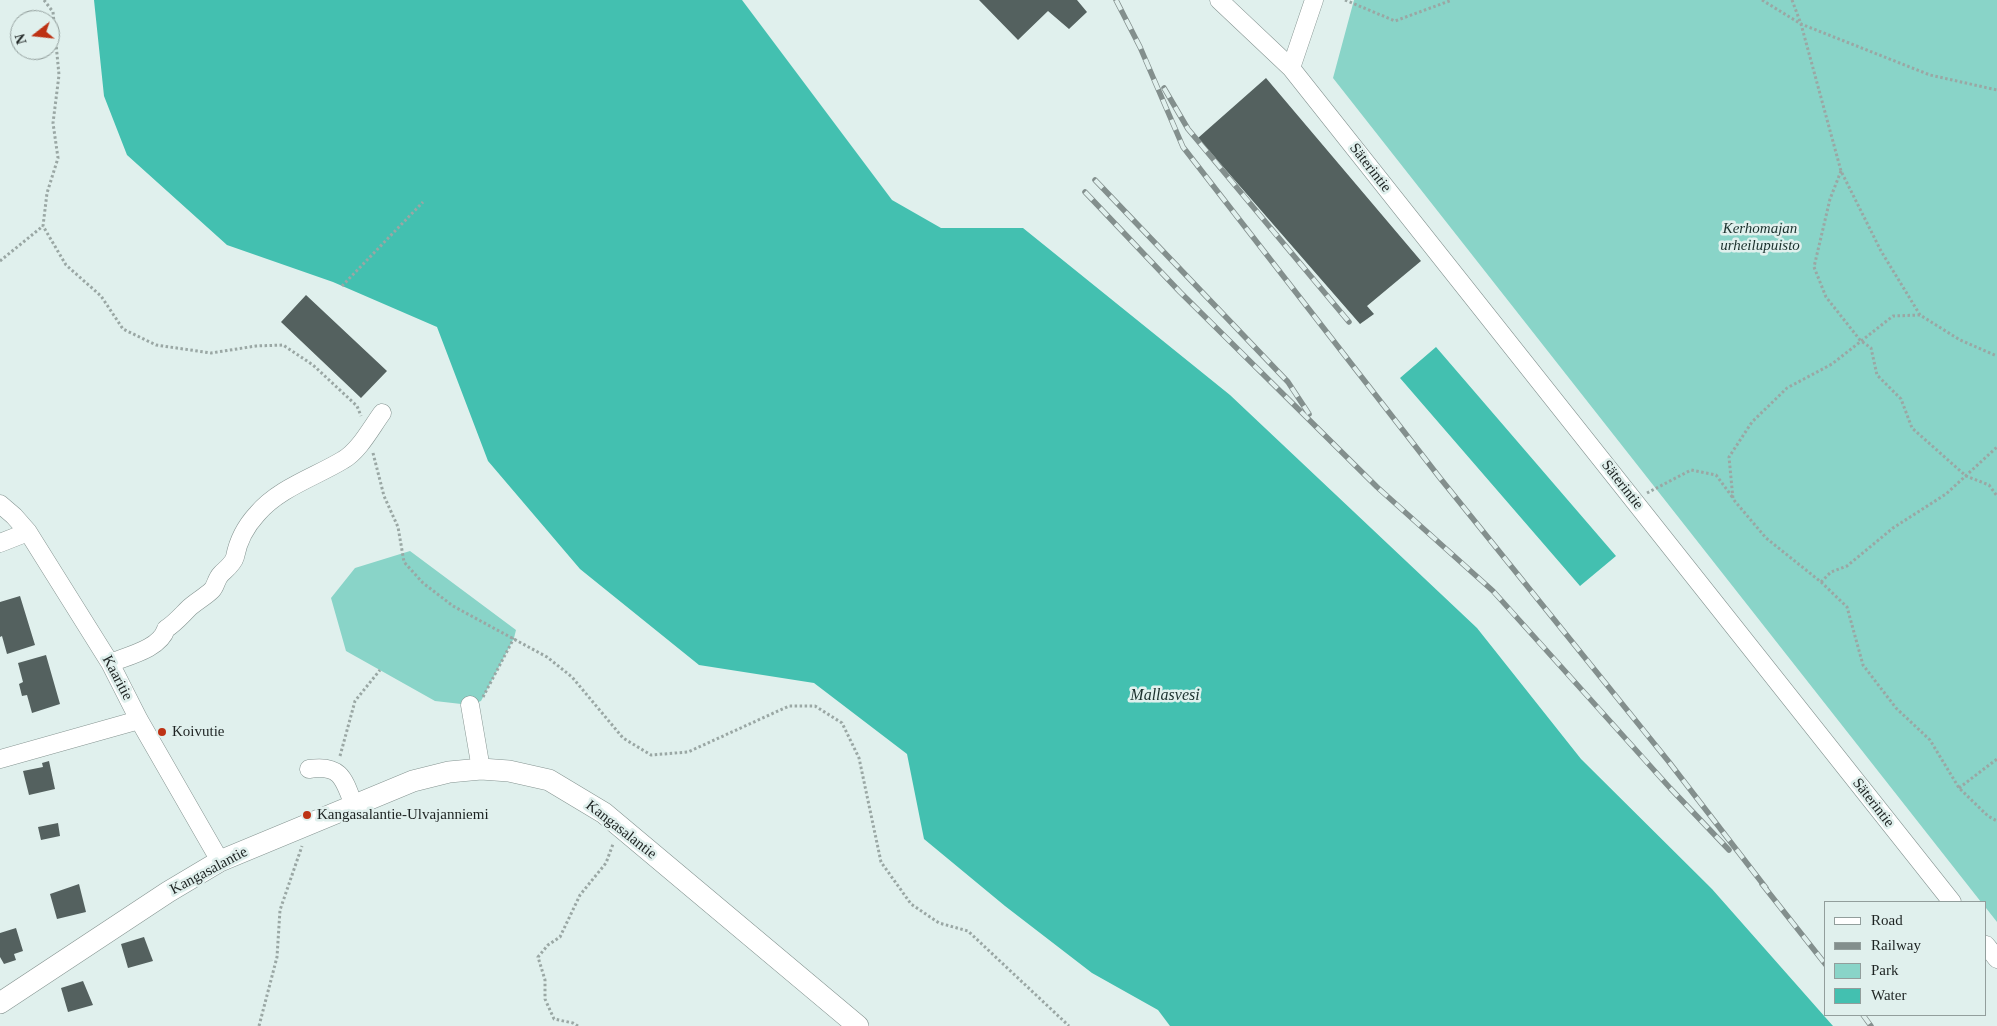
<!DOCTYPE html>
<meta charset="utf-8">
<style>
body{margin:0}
#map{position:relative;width:1997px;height:1026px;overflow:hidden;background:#e0f0ed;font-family:Georgia,serif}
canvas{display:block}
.legend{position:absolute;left:1824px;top:901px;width:162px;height:115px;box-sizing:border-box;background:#e0f0ed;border:1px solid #929e9c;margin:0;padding:6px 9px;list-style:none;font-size:15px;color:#1d2322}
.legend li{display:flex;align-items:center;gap:10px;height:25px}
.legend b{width:25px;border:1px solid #929e9c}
.north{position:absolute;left:10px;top:10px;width:50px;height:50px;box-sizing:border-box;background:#e0f0ed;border:1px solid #929e9c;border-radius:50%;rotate:254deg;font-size:14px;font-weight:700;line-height:20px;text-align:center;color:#1d2322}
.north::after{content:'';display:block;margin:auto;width:18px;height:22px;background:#bd3214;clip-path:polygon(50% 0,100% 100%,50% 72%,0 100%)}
</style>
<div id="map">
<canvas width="1997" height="1026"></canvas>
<ul class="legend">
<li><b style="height:6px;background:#fff"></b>Road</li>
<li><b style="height:6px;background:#838f8d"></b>Railway</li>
<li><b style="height:14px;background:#89d4c8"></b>Park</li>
<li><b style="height:14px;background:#43c0b0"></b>Water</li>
</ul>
<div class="north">N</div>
</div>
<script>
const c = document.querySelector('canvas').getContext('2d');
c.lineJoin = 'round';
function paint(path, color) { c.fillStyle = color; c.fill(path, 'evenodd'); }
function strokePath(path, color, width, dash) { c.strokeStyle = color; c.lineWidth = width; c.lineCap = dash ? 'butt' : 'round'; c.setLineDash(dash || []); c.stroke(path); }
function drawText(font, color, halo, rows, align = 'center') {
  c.font = font + ' Georgia,serif'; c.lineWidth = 5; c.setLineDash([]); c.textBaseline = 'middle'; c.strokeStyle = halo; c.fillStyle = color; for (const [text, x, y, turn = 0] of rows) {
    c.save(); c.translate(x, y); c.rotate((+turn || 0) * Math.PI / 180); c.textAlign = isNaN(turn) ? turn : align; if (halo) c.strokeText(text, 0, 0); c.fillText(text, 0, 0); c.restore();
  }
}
paint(new Path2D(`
 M1354,0H1997V922L1986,908V902H1981L1333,78Z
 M410,551L516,630L514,638L481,701L470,705L435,701L346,651L331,598L355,568Z`), '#89d4c8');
paint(new Path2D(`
 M94,0H742L892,200L941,228H1023L1230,395L1477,628L1581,759L1712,889L1833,1026H1170L1158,1010L1092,973L1005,906L924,839L907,754L814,683L699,665L580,569L488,461L437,327L333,282L227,245L127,155L104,96Z
 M1436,347L1616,556L1580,586L1400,378Z`), '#43c0b0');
paint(new Path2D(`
 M979,0H1077L1087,12L1069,29L1048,11L1018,40Z
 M1266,78L1421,261L1367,306L1374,314L1360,324L1198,138Z
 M306,295L387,371L361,398L281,322Z
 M20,596L35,645L7,654L2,636L0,637V602Z
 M46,655L60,704L32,713L27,695L22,696L19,684L23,682L18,663Z
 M49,761L55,789L29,795L23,771L43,767L42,763Z
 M58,823L60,836L41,840L38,827Z
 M79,884L86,912L57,919L50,894Z
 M16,928L23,951L14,954L16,960L4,964L0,957V933Z
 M144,937L153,961L128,968L121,944Z
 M83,981L93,1005L68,1012L61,988Z`), '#54615f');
const minor = new Path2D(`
 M1219,0L1291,68L1952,902
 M1291,68L1314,0
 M0,504L14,516L28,532L110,663L139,720L220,861
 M0,543L28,532
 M110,663C127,656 160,649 166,629C175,623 180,617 188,609C195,602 205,597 212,590C216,586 216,579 221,574C226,569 233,564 235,557C238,541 246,526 257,514C279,488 315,477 343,460C359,451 371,428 382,413
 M470,705L481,769
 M0,759L139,720
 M309,769C341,764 344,779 354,806
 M1986,945L1997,959`);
const major = new Path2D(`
 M0,1003L168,892L220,861L413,781L449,772L481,769L509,771L549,780L604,813L858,1026`);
strokePath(minor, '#859491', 19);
strokePath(major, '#859491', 22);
strokePath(new Path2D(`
 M44,0L53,12L59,75L53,123L58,158L47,193L43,226L66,265L101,296L123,329L156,345L211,353L256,346L283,345L313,365L357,406L361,416
 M1345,0L1395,21L1452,0
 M1762,0L1801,24L1930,75L1997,90
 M1792,0L1801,24L1841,171L1881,251L1920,315L1960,340L1997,356
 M1841,171L1830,199L1814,267L1826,297L1860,340L1871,348L1877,375L1901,399L1912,428L1966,476L1989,485L1997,496
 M0,261L43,226
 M342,286L423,202
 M1920,315L1893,316L1832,364L1787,388L1752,422L1729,457L1733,499L1766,538L1821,582L1847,607L1863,665L1896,708L1930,740L1959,788L1988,816L1997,821
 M373,453L384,496L398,527L404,562L423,583L453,606L547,657L572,677L623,738L651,755L688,752L789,706H815L842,723L859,758L881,862L911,904L939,923L968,931L1069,1026
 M1647,493L1691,470L1716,475L1733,498
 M1821,582L1831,572L1847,566L1893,528L1946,494L1997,447
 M483,697L514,638
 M340,756L355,701L380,670
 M1959,788L1997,759
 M259,1026L277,957L280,910L302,846
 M578,1026L573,1023L554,1019L545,999V980L538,957L548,945L560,937L580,895L606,863L613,844`), '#9aa7a4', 3, [2.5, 2.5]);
strokePath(minor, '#fff', 18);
strokePath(major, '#fff', 21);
const rail = new Path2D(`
 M1116,0L1140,47L1183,147L1440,478L1669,762L1766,888
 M1164,88L1188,129L1349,322
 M1095,180L1288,382L1309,414
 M1085,192L1180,292L1377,487L1493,591L1670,788L1729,850
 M1762,884L1826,965
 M1863,1015L1871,1026`);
strokePath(rail, '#838f8d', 5.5);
strokePath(rail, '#e0f0ed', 4, [11]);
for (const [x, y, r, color] of [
 [162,732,5,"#bd3214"],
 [307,815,5,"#bd3214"]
]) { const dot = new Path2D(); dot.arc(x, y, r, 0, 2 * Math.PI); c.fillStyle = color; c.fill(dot); strokePath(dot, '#e0f0ed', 2); }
drawText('15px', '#1d2322', '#e0f0ed', [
 ["Säterintie",1370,168,52],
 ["Säterintie",1622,485,52],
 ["Kaaritie",117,678,62],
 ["Säterintie",1873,803,52],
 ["Kangasalantie",621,830,38],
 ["Kangasalantie",209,871,-28]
]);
drawText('italic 15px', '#1b312d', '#e0f0ed', [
 ["Kerhomajan",1760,229],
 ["urheilupuisto",1760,246]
]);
drawText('15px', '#1d2322', '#e0f0ed', [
 ["Koivutie",172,732],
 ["Kangasalantie-Ulvajanniemi",317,815]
], 'left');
drawText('italic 16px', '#1c312e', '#e0f0ed', [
 ["Mallasvesi",1165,696]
]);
</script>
